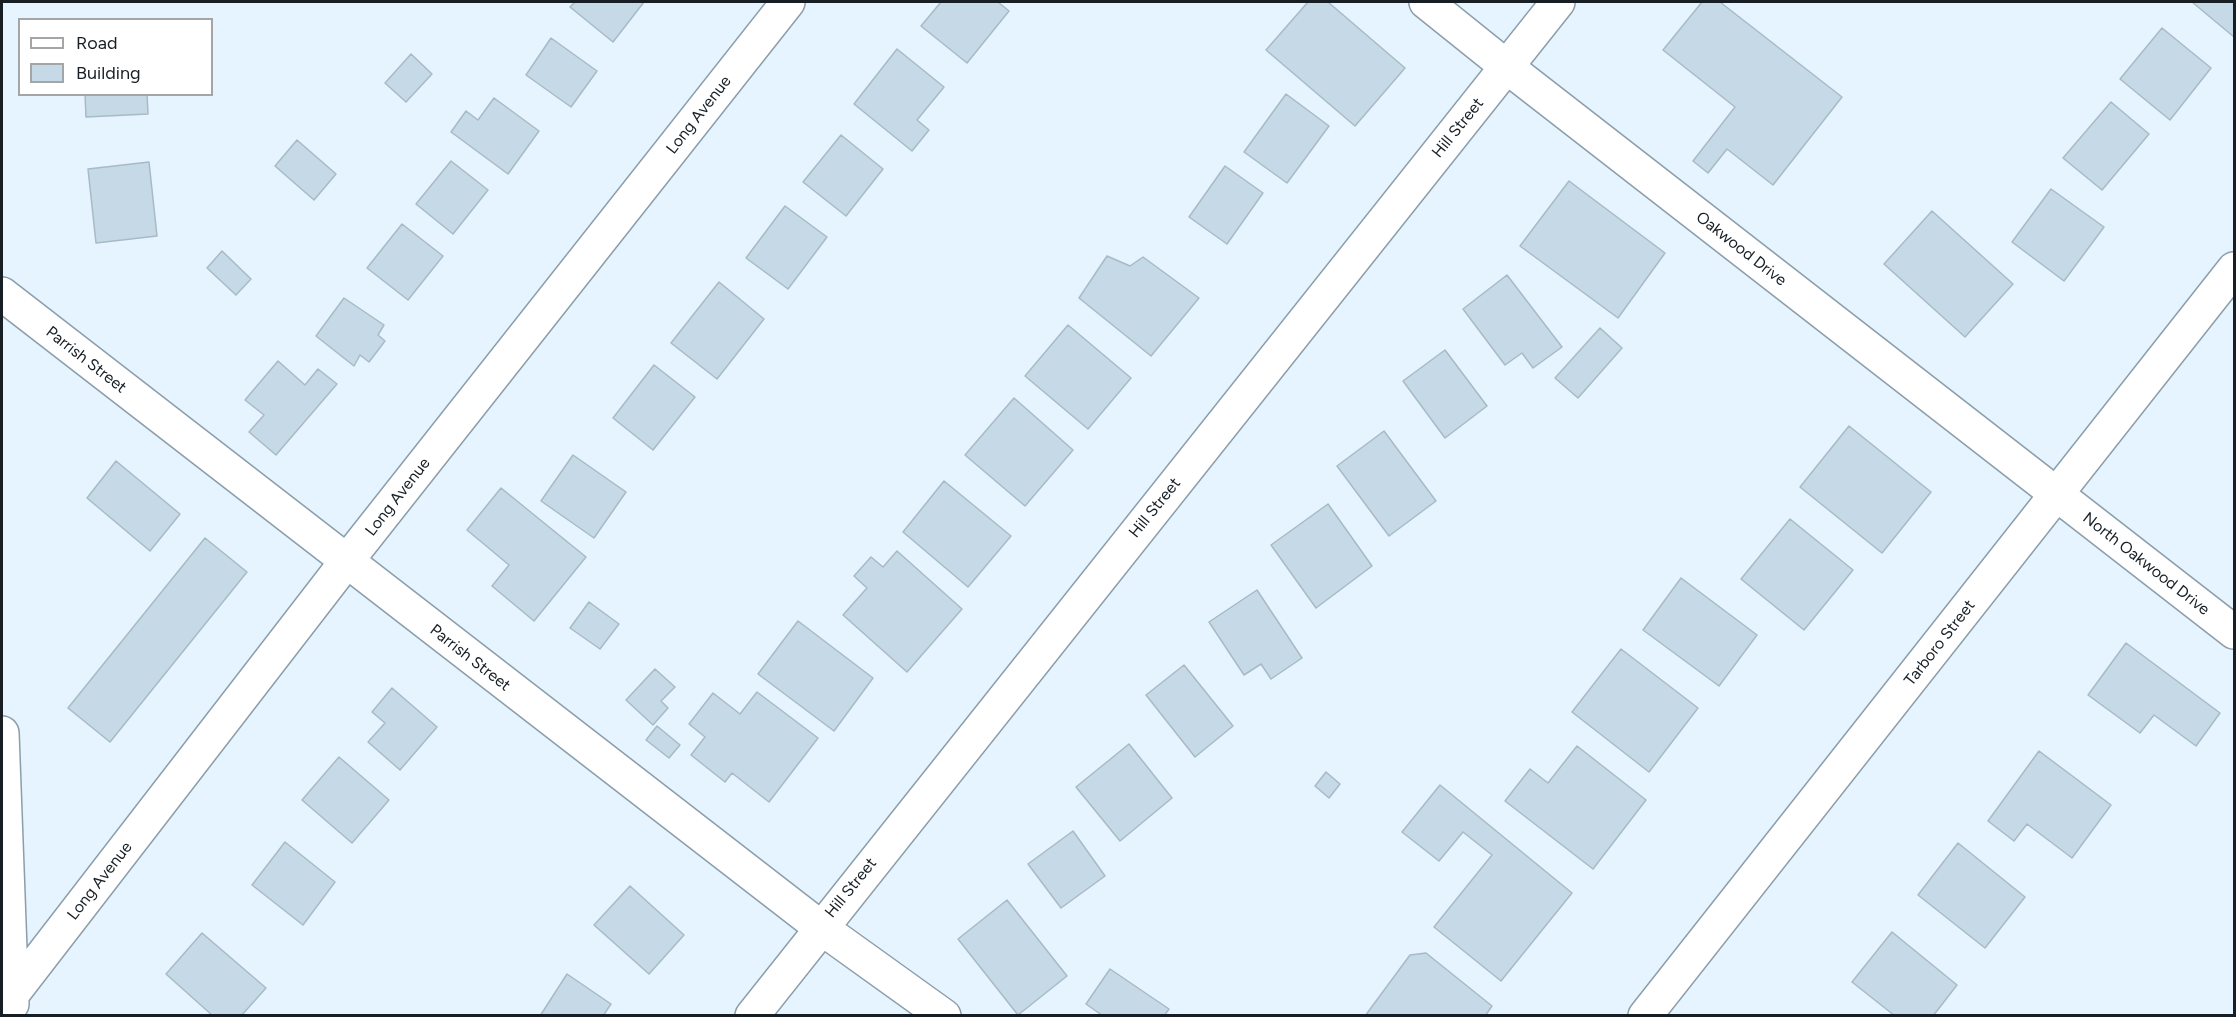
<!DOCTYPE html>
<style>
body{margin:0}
#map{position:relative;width:2236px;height:1017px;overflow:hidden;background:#e5f4fe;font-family:Figtree,sans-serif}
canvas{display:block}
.frame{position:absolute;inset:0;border:3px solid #181f24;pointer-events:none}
.legend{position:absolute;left:18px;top:18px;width:195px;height:78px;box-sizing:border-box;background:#fff;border:2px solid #a3a5a7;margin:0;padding:8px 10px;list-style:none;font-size:18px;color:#181f24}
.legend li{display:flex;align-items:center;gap:12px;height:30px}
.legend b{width:30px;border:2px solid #a3a5a7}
</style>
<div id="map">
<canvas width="2236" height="1017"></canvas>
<div class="frame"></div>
<ul class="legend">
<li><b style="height:8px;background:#fff"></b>Road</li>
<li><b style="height:16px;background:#c6d9e6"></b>Building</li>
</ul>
</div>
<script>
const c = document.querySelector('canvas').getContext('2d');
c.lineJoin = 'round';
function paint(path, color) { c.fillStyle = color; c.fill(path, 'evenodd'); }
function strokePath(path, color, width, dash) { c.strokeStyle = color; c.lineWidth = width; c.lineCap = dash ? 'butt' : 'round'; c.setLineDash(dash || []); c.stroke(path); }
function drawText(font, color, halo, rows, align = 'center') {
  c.font = font + ' Figtree,sans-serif'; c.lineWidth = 5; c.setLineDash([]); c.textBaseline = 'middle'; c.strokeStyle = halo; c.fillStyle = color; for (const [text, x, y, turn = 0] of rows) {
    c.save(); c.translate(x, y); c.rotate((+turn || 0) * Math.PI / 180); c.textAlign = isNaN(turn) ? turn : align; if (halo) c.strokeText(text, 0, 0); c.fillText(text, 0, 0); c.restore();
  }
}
const building = new Path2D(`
 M575,2H644L613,42L570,7Z
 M941,2H998L1009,11L967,63L921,26Z
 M1308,2H1328L1405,68L1355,126L1266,50Z
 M1702,2H1720L1842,97L1773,185L1727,149L1708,173L1693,161L1735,107L1663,50Z
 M2192,2H2234V37Z
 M2162,28L2211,68L2170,120L2120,79Z
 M551,38L597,71L571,107L526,75Z
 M897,49L944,87L917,120L929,130L912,151L854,104Z
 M411,54L432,74L406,102L385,83Z
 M85,94H147L148,114L86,117Z
 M1286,94L1329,126L1287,183L1244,152Z
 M494,98L539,131L508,174L451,132L466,111L478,120Z
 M2111,102L2149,134L2102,190L2063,158Z
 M841,135L883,169L846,216L803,182Z
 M297,140L336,174L314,200L275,166Z
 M451,161L488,190L453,234L416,204Z
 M149,162L157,236L96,243L88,169Z
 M1225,166L1263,193L1227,244L1189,217Z
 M1569,181L1665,253L1618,318L1520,246Z
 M2051,189L2104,227L2064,281L2012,242Z
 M785,206L827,237L788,289L746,258Z
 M1932,211L2013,284L1965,337L1884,264Z
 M402,224L443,256L408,300L367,268Z
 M222,251L251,279L236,295L207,268Z
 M1107,256L1130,266L1143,257L1199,298L1151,356L1079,298Z
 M1507,275L1562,347L1533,368L1522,353L1505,365L1463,309Z
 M719,282L764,319L717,379L671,343Z
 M344,298L384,325L378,335L385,341L369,362L360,355L354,366L316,336Z
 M1068,325L1131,378L1088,429L1025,376Z
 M1600,328L1622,348L1578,398L1555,378Z
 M1445,350L1487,406L1445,438L1403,381Z
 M278,361L305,385L318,369L337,384L276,455L249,432L264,415L245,400Z
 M654,365L695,397L653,450L613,418Z
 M1014,398L1073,450L1025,506L965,455Z
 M1849,426L1931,492L1882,553L1800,487Z
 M1384,431L1436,501L1389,536L1337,466Z
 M573,455L626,492L594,538L541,501Z
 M116,461L180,514L150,551L87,498Z
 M944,481L1011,536L968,587L903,532Z
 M501,488L586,557L534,621L492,586L509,565L467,530Z
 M1328,504L1372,566L1316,608L1271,545Z
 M1790,519L1853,570L1804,630L1741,579Z
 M205,538L247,572L110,742L68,708Z
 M897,551L962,609L907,672L843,615L867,588L854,576L871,557L883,567Z
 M1681,578L1757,635L1719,686L1643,630Z
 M1257,590L1302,658L1271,679L1261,664L1244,675L1209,622Z
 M589,602L619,624L600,649L570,628Z
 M798,621L873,678L834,731L758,674Z
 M2126,643L2220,713L2196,746L2154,715L2140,733L2088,695Z
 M1621,649L1698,708L1649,772L1572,712Z
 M1184,665L1233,726L1195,757L1146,695Z
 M655,669L675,687L661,701L668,708L653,725L626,700Z
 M392,688L437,727L400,770L368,742L385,723L372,712Z
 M757,692L818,738L769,802L732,773L725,782L691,755L705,737L689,724L713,693L740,714Z
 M657,726L680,745L669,758L646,740Z
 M1129,744L1172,798L1120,841L1076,787Z
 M1577,746L1646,800L1593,869L1505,801L1530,769L1548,783Z
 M2039,751L2111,805L2072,858L2027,824L2014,841L1988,821Z
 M339,757L389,800L352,843L302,800Z
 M1326,772L1340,784L1329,798L1315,786Z
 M1440,785L1572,893L1501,981L1434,927L1492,855L1463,832L1439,861L1402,832Z
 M1073,831L1105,876L1061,908L1028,864Z
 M285,842L335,882L303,925L252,885Z
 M1958,843L2025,897L1985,948L1918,895Z
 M630,886L684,935L649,974L594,925Z
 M1007,900L1067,976L1018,1015L958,939Z
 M1892,932L1957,985L1933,1016H1895L1852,982Z
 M202,933L266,988L241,1016H213L166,974Z
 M1426,953L1492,1006L1485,1016H1365L1410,955Z
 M1110,969L1169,1009L1164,1016H1103L1086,1004Z
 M567,974L611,1004L603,1016H540Z`);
paint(building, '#c6d9e6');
strokePath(building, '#a7bac6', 1.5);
const minor = new Path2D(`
 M1426,2L1507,67L2234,632
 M2,294L820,927L944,1016
 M2,733L12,1004
 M11,996L346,562L788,2
 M752,1016L1558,2
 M1645,1016L2234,269`);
strokePath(minor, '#8b9eaa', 36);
strokePath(minor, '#fff', 33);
drawText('16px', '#181f24', '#fff', [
 ["Long Avenue",699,115,-52],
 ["Hill Street",1458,128,-51],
 ["Oakwood Drive",1741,249,38],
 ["Parrish Street",86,360,38],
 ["Long Avenue",398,497,-52],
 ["Hill Street",1155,508,-51],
 ["North Oakwood Drive",2146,564,38],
 ["Tarboro Street",1940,643,-52],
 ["Parrish Street",470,658,38],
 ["Long Avenue",100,881,-52],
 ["Hill Street",851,888,-51]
]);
</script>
